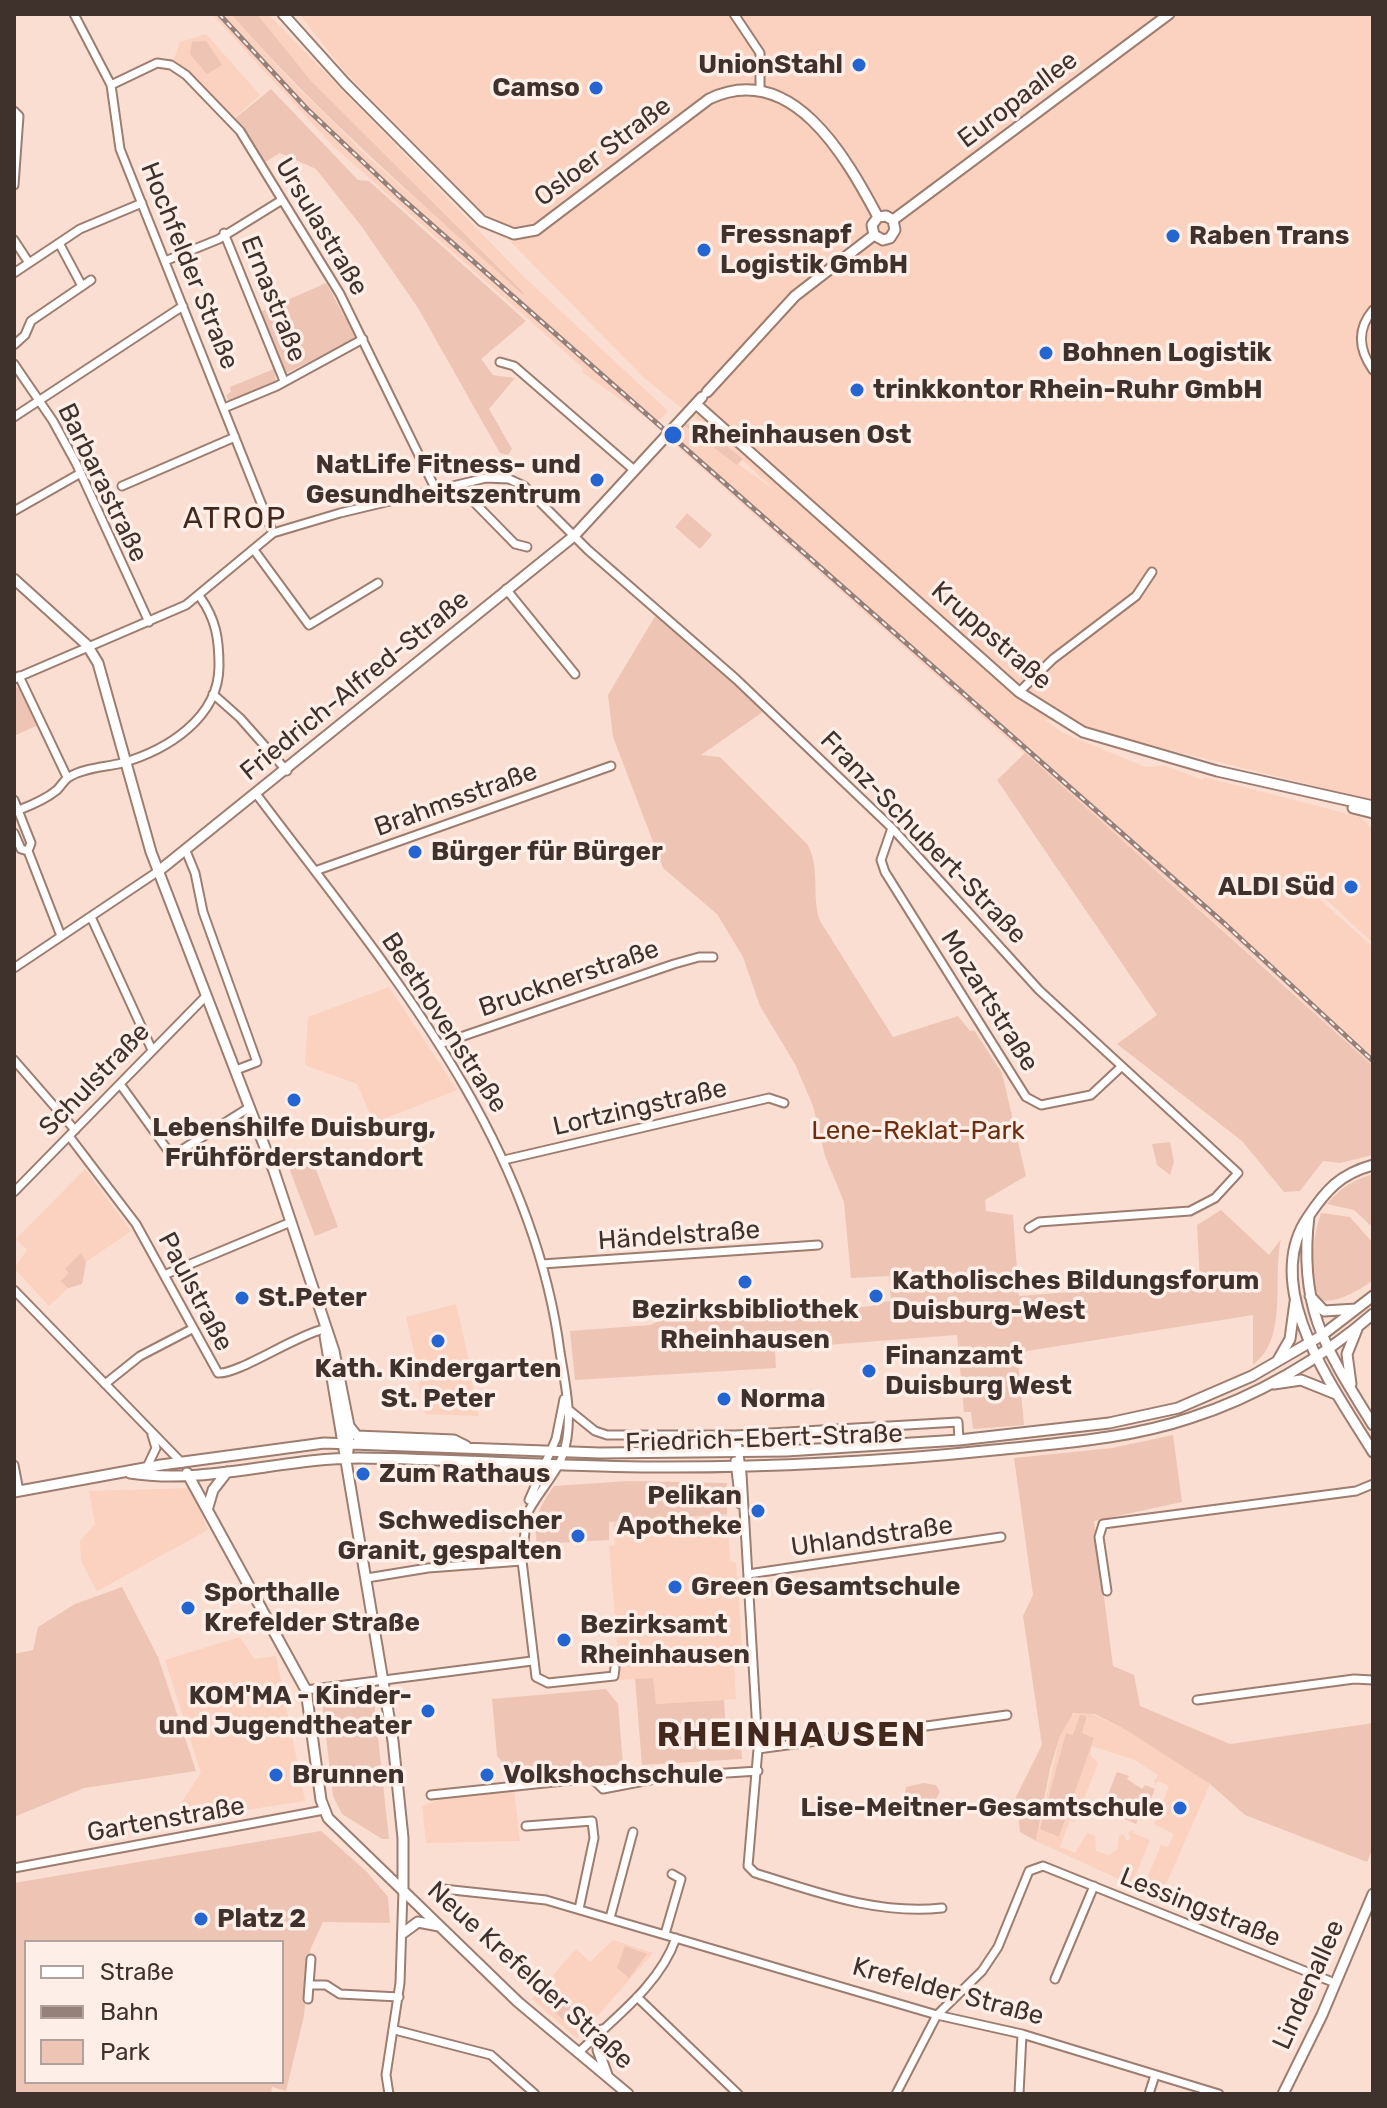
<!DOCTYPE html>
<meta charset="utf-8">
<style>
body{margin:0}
#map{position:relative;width:1387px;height:2108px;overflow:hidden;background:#faded2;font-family:Rubik,sans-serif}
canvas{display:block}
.frame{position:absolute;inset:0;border:16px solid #3f312c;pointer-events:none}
.legend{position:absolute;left:24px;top:1940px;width:260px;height:144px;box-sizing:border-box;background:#fdeee8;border:2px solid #b1a29d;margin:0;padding:10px 14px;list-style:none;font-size:24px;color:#3f312c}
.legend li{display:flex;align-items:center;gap:16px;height:40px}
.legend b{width:40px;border:2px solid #b1a29d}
</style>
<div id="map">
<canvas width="1387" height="2108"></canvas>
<div class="frame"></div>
<ul class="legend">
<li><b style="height:10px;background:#fff"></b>Straße</li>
<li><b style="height:10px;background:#958179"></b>Bahn</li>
<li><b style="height:22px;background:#eec5b4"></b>Park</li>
</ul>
</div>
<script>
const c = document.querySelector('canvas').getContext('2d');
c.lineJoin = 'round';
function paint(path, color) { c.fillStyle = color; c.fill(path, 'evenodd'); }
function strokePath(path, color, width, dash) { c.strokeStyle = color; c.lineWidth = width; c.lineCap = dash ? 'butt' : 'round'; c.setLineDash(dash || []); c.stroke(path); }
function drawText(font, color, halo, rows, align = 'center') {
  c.font = font + ' Rubik,sans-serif'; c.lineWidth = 7; c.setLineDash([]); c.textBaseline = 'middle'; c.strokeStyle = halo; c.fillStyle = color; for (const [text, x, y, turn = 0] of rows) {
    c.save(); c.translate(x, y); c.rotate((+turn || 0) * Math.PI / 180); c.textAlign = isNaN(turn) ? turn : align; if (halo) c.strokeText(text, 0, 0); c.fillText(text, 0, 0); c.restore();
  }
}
paint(new Path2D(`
 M212,14H231L287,77L370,159L524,293L312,82L257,14H268L521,274L668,411L655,424L582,372L583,368L332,145Z
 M299,14H1373V800L1044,719L1061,732L1145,767L1166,766L1203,780L1204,777L1360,817L1373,829V943L1304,879L1300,882L1373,947V1066L1281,981L671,441L685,426L773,489L722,440L644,378L346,73Z
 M206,34L260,95L234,118L174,59L180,42Z
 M389,987L457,1090L374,1123L357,1084L305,1065L308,1017Z
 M85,1169L131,1231L86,1262L82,1284L68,1288L49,1306L14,1268L27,1250L16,1239Z
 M456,1304L470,1365L420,1378L406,1317Z
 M469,1369L479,1416L425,1414L418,1382Z
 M190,1488L208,1530L97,1591L81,1561L80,1541L95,1524L89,1491Z
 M727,1514L730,1561L736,1562L742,1645L733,1649L736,1699L655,1704L653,1678L620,1680L609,1546L615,1545L613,1522Z
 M240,1637L254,1659L276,1656L305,1801L179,1820V1806L201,1773L165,1660Z
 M1085,1711L1126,1730L1210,1784L1160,1898L1036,1841L1060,1736L1069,1716ZM1080,1716L1087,1717L1082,1733L1094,1738L1059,1837L1040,1829L1067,1733L1073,1736ZM1092,1746L1135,1760L1158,1775L1154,1782L1156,1784L1158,1781L1169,1786L1154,1824L1174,1834L1168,1847L1161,1845L1144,1886L1133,1881L1150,1840L1133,1833L1134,1830L1128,1832L1131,1839L1127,1841L1123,1834L1119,1836L1117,1850L1108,1855L1096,1851L1095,1836L1087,1833L1075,1853L1060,1847L1070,1820L1075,1822L1098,1763L1090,1755Z
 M514,1791L520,1841L426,1843L422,1806L444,1798Z
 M613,1940L653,1953L577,2039L532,1999L576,1949L590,1962Z`), '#fbd1bf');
paint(new Path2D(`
 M231,14H257L312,82L524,293L522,294C422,203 320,116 231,14Z
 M206,41L222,65L207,74L190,54L192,42Z
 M271,89L358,180L369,181L526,321L481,359L493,375L515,378L489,409L512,449L508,455L500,453L418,308L362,227L316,169L280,153L262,164L233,120Z
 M326,283L357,339L284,374L258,313Z
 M274,369L276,382L229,401L226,395L231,392L230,387Z
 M690,423L705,428L743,459L737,465L684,425Z
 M687,513L712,535L700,549L675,527Z
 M657,613L767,709L701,755L720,757L807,844C821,866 811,897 820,921L893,1037L958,1016L970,1031L974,1030L1002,1073L1026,1176L985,1200L986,1211L1013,1215L1019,1296L1200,1282L1197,1225L1221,1210L1269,1255L1281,1239C1272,1278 1289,1338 1253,1365V1315L1027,1351L1018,1361L1024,1425L973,1429L971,1412H964L957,1335L775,1349L776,1368L575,1380L570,1331L650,1325L671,1316L721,1314V1307H730L731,1316L873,1306L874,1303L891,1301L889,1276L851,1278L844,1202L825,1156L813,1106L795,1064L760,1006L743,957L717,914L663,868L613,737L608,695Z
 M20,686L38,725L14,736V689Z
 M1025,753L1373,1066V1155L1340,1163L1323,1161L1300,1191L1284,1192L1242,1141L1117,1044L1157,1015L997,780Z
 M1170,1142L1174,1162L1170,1175L1157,1165L1152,1144Z
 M312,1159L338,1227L315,1236L289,1168Z
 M1373,1174V1222L1370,1225L1354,1210L1327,1204C1340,1188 1353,1180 1373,1174Z
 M1321,1213L1350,1217L1373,1243V1280C1360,1290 1336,1304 1320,1300C1308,1272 1312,1241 1321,1213Z
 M81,1253L86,1262L82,1284L68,1288L61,1281L69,1273L65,1269Z
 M1173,1435L1182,1502L1094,1521L1113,1666L1134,1675L1140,1706L1230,1744L1373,1723V1848L1367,1862L1245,1815L1210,1784L1126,1730L1095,1714L1073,1713L1060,1736L1050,1769L1036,1841L1020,1832L1016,1797L1042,1745L1023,1616L1033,1595L1014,1458L1112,1448Z
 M628,1481L727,1483V1514L609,1522V1540L537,1544C533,1519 539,1507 554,1486Z
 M122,1587L158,1657L196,1771L84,1788L14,1817V1654L33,1650L38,1627L75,1604Z
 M653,1678L656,1704L724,1700L726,1731L740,1730L742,1759L642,1765L635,1679Z
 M606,1689L618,1704L623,1764L504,1775L503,1763L497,1756L492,1699Z
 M373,1691L389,1839H382L342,1814L333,1796L321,1694Z
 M1080,1715L1087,1716L1082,1733L1094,1738L1059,1837L1040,1829L1066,1733L1073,1735Z
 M1117,1772L1129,1776L1127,1779L1142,1789L1145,1785L1155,1789L1142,1820L1138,1819L1136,1824L1102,1809Z
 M924,1783L936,1785L940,1792L936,1799L909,1800L905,1793L906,1787Z
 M321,1831L367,1872L388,1897L390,1923L323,1922L310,1950L304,2016L286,2091L272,2087L271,2094H14V1883ZM26,1942H282V2082H26Z
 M625,1946L647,1954L629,1978L617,1968Z
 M562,1999L583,2018L573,2029L552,2009Z`), '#eec5b4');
const street = new Path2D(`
 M74,14L111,85L120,149L273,533
 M734,14L760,53V89
 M111,85L157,63L171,65L186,75L240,131L340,294L436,490
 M14,111L19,116L14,185
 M224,233L284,381
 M14,240L29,263
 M59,243L82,286
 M165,261L219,239L282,200
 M14,273L80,229L142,203
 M1373,310C1356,330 1359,350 1373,370
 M14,345L25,335L31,321L91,280
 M500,362L514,366L634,470
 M14,364L53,421L76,463L149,622
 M224,408L277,386L363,339
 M14,417L183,306
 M461,484L465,493L515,544L527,547
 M122,486L235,437
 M14,511L79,474
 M254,550L309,625L378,583
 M506,589L575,674
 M19,676L67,777
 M14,679L186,605L273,533L340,513L486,478L509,479L524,486L588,550L736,679L892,828L1039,990L1238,1173L1215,1198L1190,1211L1039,1222L1029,1228
 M1019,692L1053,659L1136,596L1152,572
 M213,694L240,718L287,771
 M257,795C385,965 532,1134 560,1352C565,1383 573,1417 565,1448C559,1473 537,1492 526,1516
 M14,800L31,843L28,851
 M19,810C32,805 46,799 57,790C61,786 65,779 69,777C83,768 106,767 122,763C167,750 219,718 219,666C219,639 216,619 200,597
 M892,828L881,860L885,872L1026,1097L1041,1105L1091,1095L1121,1067
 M14,833L21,849L28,851L61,936
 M186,851L195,873L203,912L257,1062L236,1070
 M315,871L611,766
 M91,917L152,1050
 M14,968L160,870
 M440,1044L674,964L699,957H713
 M14,1060L75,1130
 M120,1084L172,1156L250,1107
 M69,1136L136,1224L218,1373C237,1375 296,1335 324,1329
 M504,1160L769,1098L784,1103
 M14,1192L206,996
 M542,1264L818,1245
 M164,1275L291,1222
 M14,1290L182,1463
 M105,1384L140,1356L192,1329
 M569,1410L595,1431L607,1435H736L958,1422L959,1440
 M736,1435L742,1474L758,1749L748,1866L755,1873C817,1892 876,1915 942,1908
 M735,1461L740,1504
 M14,1465L19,1491
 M147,1467L156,1448L152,1435
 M529,1500L556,1439L564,1399
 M527,1512L522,1561L536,1677L548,1683L614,1676L615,1668
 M748,1574L1001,1537
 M367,1578L428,1568L522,1561
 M1107,1591L1099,1537L1103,1524L1356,1491L1373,1484
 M306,1690L532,1661
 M1197,1700L1354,1679L1373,1680
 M758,1749L1007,1715
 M431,1795L592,1778L603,1789L665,1777L758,1771
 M526,1826L592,1821L594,1838L579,1909
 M14,1868L324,1810
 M443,1889L546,1900L937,2015L1022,2034L1219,2094
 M610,1918L633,1832
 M665,1934L681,1879L672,1874
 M311,1959L309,1985H326L340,1994L399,1997
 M1055,1979L1094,1886
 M637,1997L738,2094
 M308,1999L309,1985
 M395,2030L491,2055L535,2094
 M578,2053C613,2019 660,1985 676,1938
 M389,2094L386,2075L400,1983L403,1890
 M896,2094L937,2015L982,1971L998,1947L1029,1871L1043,1866L1335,1983
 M1019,2094L1022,2034
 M1149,2094L1155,2075`);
const secondary = new Path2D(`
 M283,14L345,83L482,221L514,234L536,230L709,99C791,60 845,155 878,217
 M893,220L1169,14
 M874,235L883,240L890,238L895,230L893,220
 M874,235L872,225L878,217L886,216L893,220
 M707,392L795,296L874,235
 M696,404L1019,692L1083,732L1217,771L1373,806
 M14,579L87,645L98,663L151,852L274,1171L334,1351L349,1426L348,1451
 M1353,808L1373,813
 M160,870L574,536L702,397
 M1373,1165C1340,1174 1326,1190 1308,1217C1259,1288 1335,1390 1373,1452
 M1309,1216C1298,1309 1326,1349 1373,1425
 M1310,1296L1324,1311L1356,1309
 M325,1336L393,1741L403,1838V1890
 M1278,1360L1290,1339L1295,1302
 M1274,1384L1301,1380L1336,1394
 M1351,1384L1347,1354L1357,1329
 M349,1426L357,1436L454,1440L466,1446
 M130,1473C206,1485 283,1458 359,1458C454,1459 548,1466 642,1467C759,1468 878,1462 994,1450C1060,1443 1128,1439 1190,1418C1256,1397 1321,1359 1373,1314
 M187,1473L306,1690L321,1800L328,1818L518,2002L628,2094
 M14,1492L161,1465L324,1443L600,1453L786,1451L959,1440L1109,1423L1178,1408L1252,1376L1321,1336L1373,1296
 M208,1507L213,1490L227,1472
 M403,1933L418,1922L439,1926
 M602,2030L598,2050L607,2075
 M1283,2094L1322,2015L1373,1894`);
strokePath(street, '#9d7d70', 11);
strokePath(secondary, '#9d7d70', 13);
strokePath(street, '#fff', 7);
strokePath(secondary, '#fff', 9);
const rail = new Path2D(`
 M219,14L307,109L398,195L1226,925L1373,1061`);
strokePath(rail, '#958179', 5);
strokePath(rail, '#fdeee8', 2, [6]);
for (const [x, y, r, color] of [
 [859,65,8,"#2565d2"],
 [596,88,8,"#2565d2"],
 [1173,236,8,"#2565d2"],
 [704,250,8,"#2565d2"],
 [1046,353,8,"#2565d2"],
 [857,390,8,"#2565d2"],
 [673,435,10,"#2565d2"],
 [597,480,8,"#2565d2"],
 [415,852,8,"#2565d2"],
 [1351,887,8,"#2565d2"],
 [294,1100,8,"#2565d2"],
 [745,1282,8,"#2565d2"],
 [876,1296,8,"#2565d2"],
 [242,1298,8,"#2565d2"],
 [438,1341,8,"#2565d2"],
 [869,1371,8,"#2565d2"],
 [724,1399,8,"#2565d2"],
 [363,1474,8,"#2565d2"],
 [758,1511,8,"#2565d2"],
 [578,1536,8,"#2565d2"],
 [675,1587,8,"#2565d2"],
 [188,1608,8,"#2565d2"],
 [564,1640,8,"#2565d2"],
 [428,1711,8,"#2565d2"],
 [276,1775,8,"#2565d2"],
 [487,1775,8,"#2565d2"],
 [1180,1808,8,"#2565d2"],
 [201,1919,8,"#2565d2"]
]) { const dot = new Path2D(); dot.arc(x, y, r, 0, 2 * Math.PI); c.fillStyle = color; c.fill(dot); strokePath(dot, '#fdeee8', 3); }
drawText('bold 26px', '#3f312c', '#fdeee8', [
 ["UnionStahl",843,65,"right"],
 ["Camso",580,88,"right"],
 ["Fressnapf",720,235],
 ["Logistik GmbH",720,265],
 ["Raben Trans",1189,236],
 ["Bohnen Logistik",1062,353],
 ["trinkkontor Rhein-Ruhr GmbH",873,390],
 ["Rheinhausen Ost",691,435],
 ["NatLife Fitness- und",581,465,"right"],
 ["Gesundheitszentrum",581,495,"right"],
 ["Bürger für Bürger",431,852],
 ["ALDI Süd",1335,887,"right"],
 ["Lebenshilfe Duisburg,",294,1128,"center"],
 ["Frühförderstandort",294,1158,"center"],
 ["Katholisches Bildungsforum",892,1281],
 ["Duisburg-West",892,1311],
 ["St.Peter",258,1298],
 ["Bezirksbibliothek",745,1310,"center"],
 ["Rheinhausen",745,1340,"center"],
 ["Finanzamt",885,1356],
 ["Duisburg West",885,1386],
 ["Kath. Kindergarten",438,1369,"center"],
 ["St. Peter",438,1399,"center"],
 ["Norma",740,1399],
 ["Zum Rathaus",379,1474],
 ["Pelikan",742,1496,"right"],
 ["Apotheke",742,1526,"right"],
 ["Schwedischer",562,1521,"right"],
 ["Granit, gespalten",562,1551,"right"],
 ["Green Gesamtschule",691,1587],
 ["Sporthalle",204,1593],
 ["Krefelder Straße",204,1623],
 ["Bezirksamt",580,1625],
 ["Rheinhausen",580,1655],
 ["KOM'MA - Kinder-",412,1696,"right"],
 ["und Jugendtheater",412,1726,"right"],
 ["Brunnen",292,1775],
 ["Volkshochschule",503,1775],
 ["Lise-Meitner-Gesamtschule",1164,1808,"right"],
 ["Platz 2",217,1919]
], 'left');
drawText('26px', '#3f312c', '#fdeee8', [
 ["Europaallee",1018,100,-37],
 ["Osloer Straße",603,152,-37],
 ["Ursulastraße",321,227,59],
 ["Hochfelder Straße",189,266,68],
 ["Ernastraße",273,299,68],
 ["Barbarastraße",102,483,64],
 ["Kruppstraße",991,636,41],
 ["Friedrich-Alfred-Straße",355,686,-39],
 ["Brahmsstraße",456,800,-20],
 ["Franz-Schubert-Straße",923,838,46],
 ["Brucknerstraße",569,979,-19],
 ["Mozartstraße",989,1001,58],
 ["Beethovenstraße",444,1023,57],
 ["Schulstraße",95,1080,-46],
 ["Lortzingstraße",640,1108,-13],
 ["Händelstraße",679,1236,-4],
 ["Paulstraße",195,1292,62],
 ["Friedrich-Ebert-Straße",764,1439,-2],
 ["Uhlandstraße",872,1537,-8],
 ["Gartenstraße",166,1820,-10],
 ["Lessingstraße",1200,1908,22],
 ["Neue Krefelder Straße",530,1976,42],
 ["Lindenallee",1309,1985,-66],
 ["Krefelder Straße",948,1992,15]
]);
drawText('26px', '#6e2e10', '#fdeee8', [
 ["Lene-Reklat-Park",918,1131]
]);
c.letterSpacing = '2px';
drawText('30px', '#43281e', '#fdeee8', [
 ["ATROP",235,519]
]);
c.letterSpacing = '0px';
c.letterSpacing = '2px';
drawText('bold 34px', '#43281e', '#fdeee8', [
 ["RHEINHAUSEN",792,1736]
]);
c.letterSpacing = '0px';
</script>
